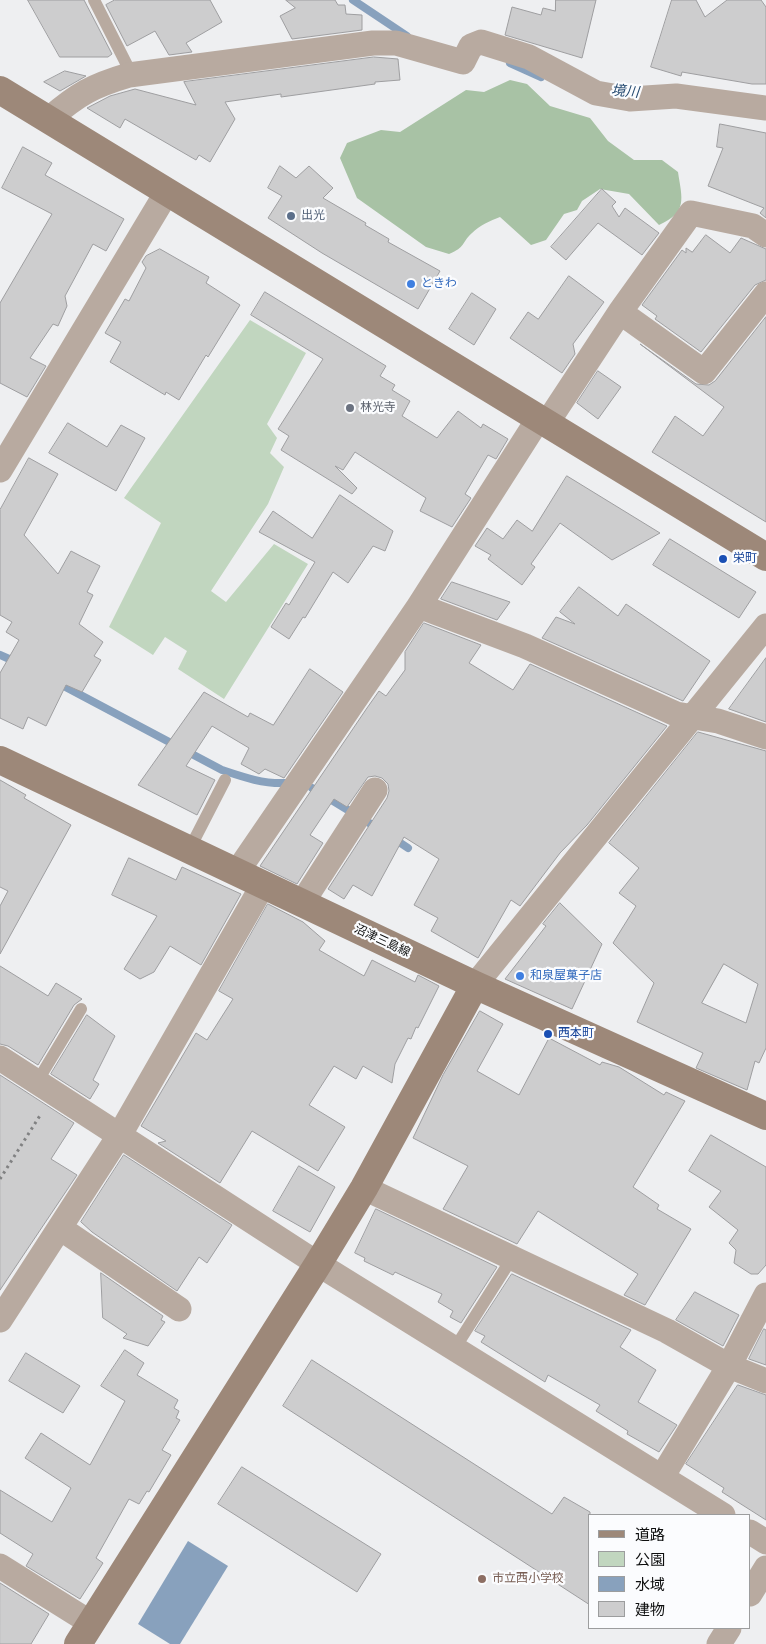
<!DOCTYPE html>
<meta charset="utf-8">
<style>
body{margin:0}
#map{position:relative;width:766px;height:1644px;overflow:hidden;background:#eeeff1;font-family:"Archivo Narrow","Noto Sans JP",sans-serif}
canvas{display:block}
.legend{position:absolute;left:588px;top:1514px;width:162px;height:115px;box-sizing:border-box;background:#fbfcfe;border:1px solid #9c9d9e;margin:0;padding:6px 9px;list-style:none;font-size:15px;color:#0d0e0e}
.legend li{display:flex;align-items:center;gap:10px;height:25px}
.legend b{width:25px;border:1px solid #9c9d9e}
</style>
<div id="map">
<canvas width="766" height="1644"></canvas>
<ul class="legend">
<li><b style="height:6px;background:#9d8879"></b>道路</li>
<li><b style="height:14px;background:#c1d6bf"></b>公園</li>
<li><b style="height:14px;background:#88a1bd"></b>水域</li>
<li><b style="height:14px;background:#cdcdce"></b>建物</li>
</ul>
</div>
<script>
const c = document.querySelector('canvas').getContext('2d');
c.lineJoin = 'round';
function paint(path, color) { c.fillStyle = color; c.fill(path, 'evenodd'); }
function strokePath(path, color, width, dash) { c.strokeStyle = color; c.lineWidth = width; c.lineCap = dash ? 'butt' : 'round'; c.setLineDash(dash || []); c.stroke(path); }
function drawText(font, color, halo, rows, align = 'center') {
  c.font = font + ' "Archivo Narrow","Noto Sans JP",sans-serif'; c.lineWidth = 4.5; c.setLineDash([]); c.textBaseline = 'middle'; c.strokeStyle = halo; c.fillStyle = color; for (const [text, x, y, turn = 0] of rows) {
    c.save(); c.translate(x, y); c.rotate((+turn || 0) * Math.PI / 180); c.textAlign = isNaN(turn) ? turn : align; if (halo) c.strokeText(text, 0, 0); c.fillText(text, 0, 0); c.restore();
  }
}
paint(new Path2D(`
 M250,320L306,353L267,424L277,438L270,453L284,467L268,504L211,591L226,602L274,544L308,564L224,699L178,669L187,651L165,637L153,655L109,627L161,523L124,498Z`), '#c1d6bf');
paint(new Path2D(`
 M510,80L527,84L550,106L590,118L608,141L634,160H662L678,172C682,199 688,212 659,225L629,194L600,189L582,201L577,210L564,214L546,240L531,245L500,217C490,221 480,225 472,233C461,243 466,247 449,254L426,247L357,198L340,158L347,143L381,130L400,132L466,90L484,92Z`), '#a8c2a5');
paint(new Path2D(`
 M188,1541L228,1566L180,1644H170L138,1624Z`), '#88a1bd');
strokePath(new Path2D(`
 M353,0L407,36
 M510,63L541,77
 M0,655L16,662
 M58,683L222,770C243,777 263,784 285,783
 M312,788L379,829
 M393,838L408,848`), '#88a1bd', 8);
const building = new Path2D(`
 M28,0H84L112,54L108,57H60Z
 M115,0H210L222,22L186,43L192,52L169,55L155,31L127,46L106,5Z
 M286,0H335L338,5H345L346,14L362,15V30L292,39L280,16L295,8Z
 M556,0H596L582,58L505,35L512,7L541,15L543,8L555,11Z
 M672,0H696L705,17L727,0H761L766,7V84H752L682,72L681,76L651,67Z
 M374,57L398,59L400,80L375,82V84L281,97V94L225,102L235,119L210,162L199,155L196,160L125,119L120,128L87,108L110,96L135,89L196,105L184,82Z
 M65,71L86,76L60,91L44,82Z
 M720,124L766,133V218L760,213L764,208L708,186L723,148L717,147Z
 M23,147L52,163L45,175L124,219L106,251L93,244L65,296L67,306L58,326L53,324L30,358L46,366L27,397L0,383V303L52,214L2,188Z
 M280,166L296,178L309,166L333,188L323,198L366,223L365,225L389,239L388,242L440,271L418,309L322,253L268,218L282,196L268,188Z
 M602,189L616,202L612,206L619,217L625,208L659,233L642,255L598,223L566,260L551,247Z
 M706,235L730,253L741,238L766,249V280L755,285L701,352L655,319L657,316L642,305L682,250L686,253V248L692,252Z
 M160,249L209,277L206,283L240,305L208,357L206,355L179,400L166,392L165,395L110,362L121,342L105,333L125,299L129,301L146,268L142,262L146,256Z
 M569,276L604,302L573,344L575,354L562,373L510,338L528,312L538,319Z
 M265,292L386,366L380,376L395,385L392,390L410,401L402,416L437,438L458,411L481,428L483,424L508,439L496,459L488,455L465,494L471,498L452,527L420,511L426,498L355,452L343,470L335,466L357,488L352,494L281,450L289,436L278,429L323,359L251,315Z
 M472,293L496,309L474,345L449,329Z
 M766,317V522L652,452L675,416L703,436L724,407L640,344L696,384L709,385L715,381Z
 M598,371L621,387L598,419L577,403Z
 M68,423L107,447L121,425L145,438L116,491L49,453Z
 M29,458L58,474L24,535L58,574L71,551L100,566L87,592L93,595L79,624L103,642L94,656L101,660L82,692L66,685L46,726L28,717L23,729L0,718V673L19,640L6,632L12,622L0,615V510Z
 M567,476L660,533L612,560L560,523L531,564L535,567L522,585L488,559L491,555L475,546L487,528L503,539L517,520L532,531Z
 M340,495L393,531L385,551L373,546L348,583L333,572L305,618L303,617L289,639L271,627L286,603L289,605L315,562L259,532L273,511L312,538Z
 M670,539L756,592L739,618L653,565Z
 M452,582L510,602L497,620L441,599Z
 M579,587L618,616L626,604L710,661L683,701L542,638L556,617L575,624L560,612Z
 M424,623L481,645L469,663L513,690L530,664L667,726L587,825L560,853L520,906L511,900L478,958L431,931L438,918L414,905L439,859L404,837L372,896L353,885L344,899L328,889L387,798L389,791L388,784L382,778L375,776L368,777L347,807L334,799L310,835L323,843L297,884L260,866L367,708L379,691L386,696L405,670V652Z
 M766,658V722L729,709Z
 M310,669L343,692L284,778L265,769L259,774L241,764L249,748L212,726L186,766L215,780L197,815L138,785L204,692L248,717L250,713L273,725Z
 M698,732L766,751V1048L759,1063L755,1061L747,1090L696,1068L703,1053L637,1022L654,983L613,943L636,906L619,893L639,868L609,843ZM724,964L758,984L746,1023L702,1003Z
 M0,780L26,795L24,798L71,825L0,954V906L8,891L0,887Z
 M129,858L176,880L182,867L241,894L201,965L170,946L154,972L140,979L124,969L157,916L112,895Z
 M560,903L602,944L572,1009L505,979L546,926L543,924Z
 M268,904L303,922L325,941L319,950L364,976L372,960L415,982L418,975L439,986L418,1028L416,1027L411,1039L408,1038L395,1064L392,1083L363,1066L356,1079L334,1066L309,1105L345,1127L318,1171L252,1131L220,1183L158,1143L166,1141L141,1126L196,1033L207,1040L233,999L219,991Z
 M0,966L48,996L56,983L82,999L74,1005L38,1065L8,1046L0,1044Z
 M480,1011L503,1024L477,1071L519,1095L549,1038L600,1065L602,1062L619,1067L664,1095L666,1092L685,1101L633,1187L659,1205L657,1209L691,1229L645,1305L624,1295L638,1274L538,1211L517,1244L443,1209L468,1166L413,1138L443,1075Z
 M87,1015L115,1036L93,1080L99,1084L90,1099L51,1074Z
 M0,1075L74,1123L51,1159L77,1175L0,1290Z
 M711,1135L766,1167V1265L758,1274H751L734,1263L736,1250L729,1243L738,1230L709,1207L721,1191L689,1171Z
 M124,1155L232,1225L207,1263L199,1257L177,1291L92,1232L81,1222Z
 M299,1166L335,1187L310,1232L273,1211Z
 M376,1209L497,1267L461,1323L450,1317L453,1311L438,1302L442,1294L395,1272L393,1275L364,1261L365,1258L355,1253Z
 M101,1273L163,1316L161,1320L165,1322L148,1346L123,1338L127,1334L103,1318Z
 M512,1274L631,1330L620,1347L656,1370L638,1402L677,1425L659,1452L627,1434L628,1431L596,1411L600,1405L548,1375L545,1382L481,1342L485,1336L475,1331Z
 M695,1292L739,1315L723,1346L676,1320Z
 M764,1329L766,1330V1365L749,1359Z
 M125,1350L144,1363L137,1375L178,1400L174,1408L179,1411L176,1418L180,1420L162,1450L171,1455L149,1492L147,1491L139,1504L129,1499L96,1558L103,1563L80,1599L26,1566L33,1554L0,1533V1490L52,1522L71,1488L25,1458L41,1433L90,1465L125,1401L101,1386Z
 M26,1353L80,1386L63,1413L9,1381Z
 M312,1360L552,1514L564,1497L590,1512V1605L283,1406Z
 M738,1385L766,1395V1520L722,1492L724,1488L686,1464Z
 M242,1467L381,1554L357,1592L218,1504Z
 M0,1583L49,1614L31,1644H0Z`);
paint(building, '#cdcdce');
strokePath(building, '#9e9ea0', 1);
strokePath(new Path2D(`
 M0,1179L41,1114`), '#808182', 3, [2.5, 4]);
strokePath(new Path2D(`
 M94,0L132,75
 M189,850L225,780
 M37,1082L81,1009
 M455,1348L512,1258`), '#b8aaa0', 12);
strokePath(new Path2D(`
 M49,119C78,94 92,86 129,75L373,43H396L463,62L471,46L481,42L529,57L596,93L630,99L676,96L766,108
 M620,312L691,213L753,226L766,235
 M547,423L620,312L704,372L766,294
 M0,470L167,192
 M419,606L525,646L676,714L718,721L766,737
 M237,872L419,606L539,418
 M302,903L375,790
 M475,985L766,626
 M0,1058L318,1264L723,1515
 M364,1188L667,1331L729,1366L766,1381
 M60,1228L179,1309
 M0,1320L119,1136L263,885
 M662,1477L729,1366L766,1295
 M750,1532L766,1542
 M0,1566L91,1623
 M750,1594L766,1568
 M719,1644L729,1628`), '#b8aaa0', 25);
strokePath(new Path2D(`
 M0,90L766,557
 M0,760L475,985L766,1116
 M78,1644L318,1264L364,1188L475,985`), '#9d8879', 28);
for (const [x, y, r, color] of [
 [291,216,5,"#5c6f8a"],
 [411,284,5,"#3f7fe0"],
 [350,408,5,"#6b7280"],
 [723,559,5,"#1a4fb4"],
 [520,976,5,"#3f7fe0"],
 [548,1034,5,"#1a4fb4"],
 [482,1579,5,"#8d6e63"]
]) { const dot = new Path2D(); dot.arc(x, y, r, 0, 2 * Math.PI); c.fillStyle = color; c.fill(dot); strokePath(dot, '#fbfcfe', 2); }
drawText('12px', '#4e5e75', '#fbfcfe', [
 ["出光",301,216]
], 'left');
drawText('12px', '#366cbe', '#fbfcfe', [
 ["ときわ",421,284],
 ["和泉屋菓子店",530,976]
], 'left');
drawText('12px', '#5b616d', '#fbfcfe', [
 ["林光寺",360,408]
], 'left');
drawText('12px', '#164399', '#fbfcfe', [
 ["栄町",733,559],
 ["西本町",558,1034]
], 'left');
drawText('12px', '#0d0e0e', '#fbfcfe', [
 ["沼津三島線",382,941,25]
]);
drawText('12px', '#785e54', '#fbfcfe', [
 ["市立西小学校",492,1579]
], 'left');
drawText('italic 14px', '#22486f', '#fbfcfe', [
 ["境川",625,92,5]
]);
</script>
